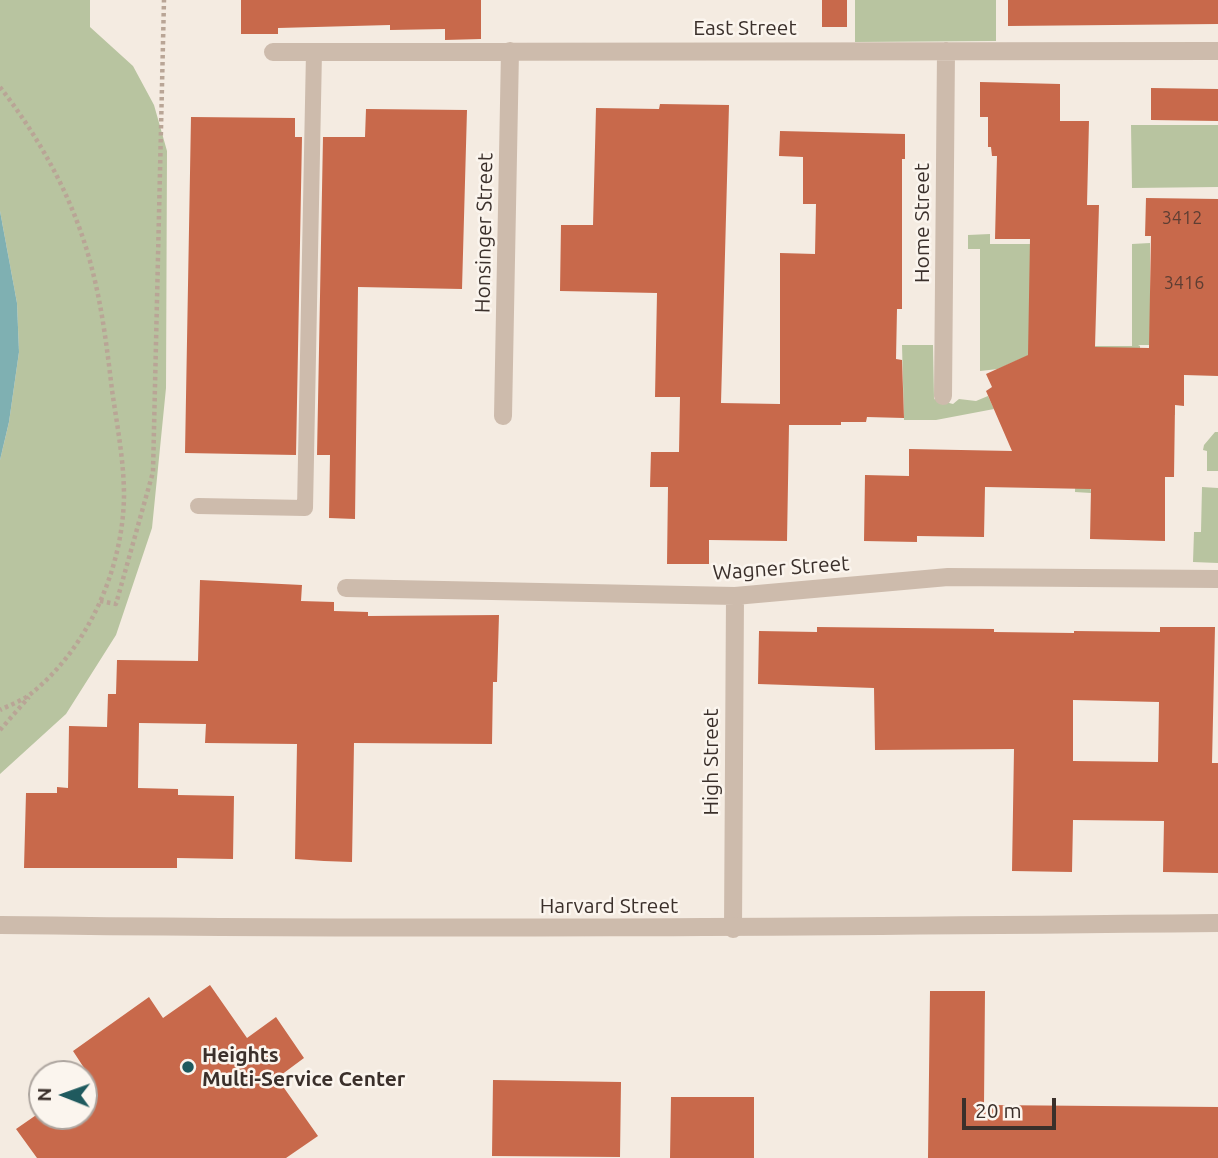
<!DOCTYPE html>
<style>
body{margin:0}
#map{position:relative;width:1218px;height:1158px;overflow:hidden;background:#f4ebe1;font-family:Ubuntu,sans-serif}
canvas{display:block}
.north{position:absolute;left:28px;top:1060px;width:70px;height:70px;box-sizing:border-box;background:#fbf5ee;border:2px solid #aea6a0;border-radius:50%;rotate:271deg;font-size:19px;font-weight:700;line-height:28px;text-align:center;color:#3b302b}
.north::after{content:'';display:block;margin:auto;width:24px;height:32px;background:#1f5a5e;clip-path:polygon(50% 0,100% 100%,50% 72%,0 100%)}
.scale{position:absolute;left:962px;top:1098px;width:94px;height:32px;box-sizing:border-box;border:4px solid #3b302b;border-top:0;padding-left:9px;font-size:21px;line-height:24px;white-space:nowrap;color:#3b302b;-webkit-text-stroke:5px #fbf5ee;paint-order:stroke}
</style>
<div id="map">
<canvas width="1218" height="1158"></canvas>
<div class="north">N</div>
<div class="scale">20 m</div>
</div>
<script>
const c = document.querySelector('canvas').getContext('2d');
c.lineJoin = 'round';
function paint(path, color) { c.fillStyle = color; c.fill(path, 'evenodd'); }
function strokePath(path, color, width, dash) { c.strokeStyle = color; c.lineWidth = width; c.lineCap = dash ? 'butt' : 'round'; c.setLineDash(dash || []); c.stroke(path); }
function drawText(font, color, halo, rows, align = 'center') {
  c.font = font + ' Ubuntu,sans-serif'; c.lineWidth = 5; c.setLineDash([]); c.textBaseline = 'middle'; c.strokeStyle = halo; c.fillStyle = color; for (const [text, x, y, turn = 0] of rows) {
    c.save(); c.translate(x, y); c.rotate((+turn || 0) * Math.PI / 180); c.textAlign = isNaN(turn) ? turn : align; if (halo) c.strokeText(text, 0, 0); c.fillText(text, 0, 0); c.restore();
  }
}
paint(new Path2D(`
 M0,0H90V27L133,66L154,105L167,151L166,388L152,528L116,635L66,714L0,774V460L9,422L19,352L17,303L0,211Z
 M855,0H996V41L855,42Z
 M1131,125H1218V187L1132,188Z
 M990,234V244H1030L1038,351L998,369L980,371V249H968V235Z
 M1150,243V317L1181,345H1138L1140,346V364L1103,404L1175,405V415L1116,413L1090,483L1091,493L1075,492L1077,411L1090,346H1132V244Z
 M902,345H933L934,399L953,404L959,399L976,401L988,396L994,409L936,420H904Z
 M1215,432H1218V471H1207V451L1203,450L1204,445Z
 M1202,487L1218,488V563L1193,562L1194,532H1201Z`), '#b8c4a0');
paint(new Path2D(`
 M0,211L17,303L19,352L9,422L0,460Z`), '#7fb0b2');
paint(new Path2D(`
 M241,0H481V39L445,40V29L390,30V25L278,28V34H241Z
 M822,0H847V27H822Z
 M1008,0H1218V24L1008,26Z
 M980,82L1060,84V121H1089L1087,205H1099L1095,347L1149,348L1151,236H1145L1146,198L1218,199V376L1184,375V406L1175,405L1174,477H1165V541L1090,539L1091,489L985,487L984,537L917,536V542L864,541L865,475L909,476V449L1012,451L986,391L992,387L986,374L1028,355L1030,239H995L997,156H992L991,147H988V117H980Z
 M1151,88L1218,89V121L1151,120Z
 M660,104L729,105L721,403L780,404V253L815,254L816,204H803V157L779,156L780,131L905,134V159H902V309H897L896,359L902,360L904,418L867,417L866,422H841V425H789L787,541L709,540V564H667L668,487H650L651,452H679L680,397H655L657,293L560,291L561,225H593L596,108L659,109Z
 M366,109L467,110L462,289L358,287L355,519L329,518L330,455H317L323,137H365Z
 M191,117L295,118V137H302L296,455L185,453Z
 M200,580L302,585L301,601L334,602V611L368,612V616L499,615L497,682H493L492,744L354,743L352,862L324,861L295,859L297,744L205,743L206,724L139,723L138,788L178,789V795L234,796L233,859L177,858V868H24L26,793H57V787L68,788L69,726L107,727L108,694H116L117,660L198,661Z
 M817,627L994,629V632L1074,633V631L1160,632V627H1215L1212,763H1218V873L1163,872L1164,821L1073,820L1072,872L1012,871L1014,749L875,750L874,688L758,684L759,631L817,632ZM1073,700L1159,702L1158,762L1073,761Z
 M210,985L247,1038L276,1017L304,1058L277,1078L318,1136L286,1158H37L16,1129L42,1111V1116H84V1081L90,1077L73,1051L149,997L163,1018Z
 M930,991H985L984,1105L1218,1107V1158H928Z
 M493,1080L621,1082L620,1157L492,1156Z
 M671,1097H754V1158H670Z`), '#c8694b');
strokePath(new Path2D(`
 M0,87C41,140 74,200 91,265C102,306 107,348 112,390C117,425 124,461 124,496C123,568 89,646 33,692C24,700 10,705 0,710
 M100,601L116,604L153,472L164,0
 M0,730L29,697`), '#b9a596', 4.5, [3.5, 3.5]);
strokePath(new Path2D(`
 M198,506L305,508L314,52`), '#cdbbac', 16);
strokePath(new Path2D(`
 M273,52L1218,51
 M943,396L946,51
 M503,416L510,51
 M346,588L735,596L948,577L1218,579
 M733,929L735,596`), '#cdbbac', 18);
strokePath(new Path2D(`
 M0,925C406,930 812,927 1218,923`), '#cdbbac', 18);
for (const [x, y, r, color] of [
 [188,1067,7,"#1f5a5e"]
]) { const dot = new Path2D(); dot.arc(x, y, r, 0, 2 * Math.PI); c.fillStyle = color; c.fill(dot); strokePath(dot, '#fbf5ee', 2.5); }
drawText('18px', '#5e3e33', null, [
 ["3412",1182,218],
 ["3416",1184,283]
]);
drawText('21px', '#3b302b', '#fbf5ee', [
 ["East Street",745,28],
 ["Home Street",922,223,-90],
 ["Honsinger Street",484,233,-89],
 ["Wagner Street",781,568,-4],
 ["High Street",711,762,-90],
 ["Harvard Street",609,906]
]);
drawText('bold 21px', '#3b302b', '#fbf5ee', [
 ["Heights",202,1055],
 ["Multi-Service Center",202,1079]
], 'left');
</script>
